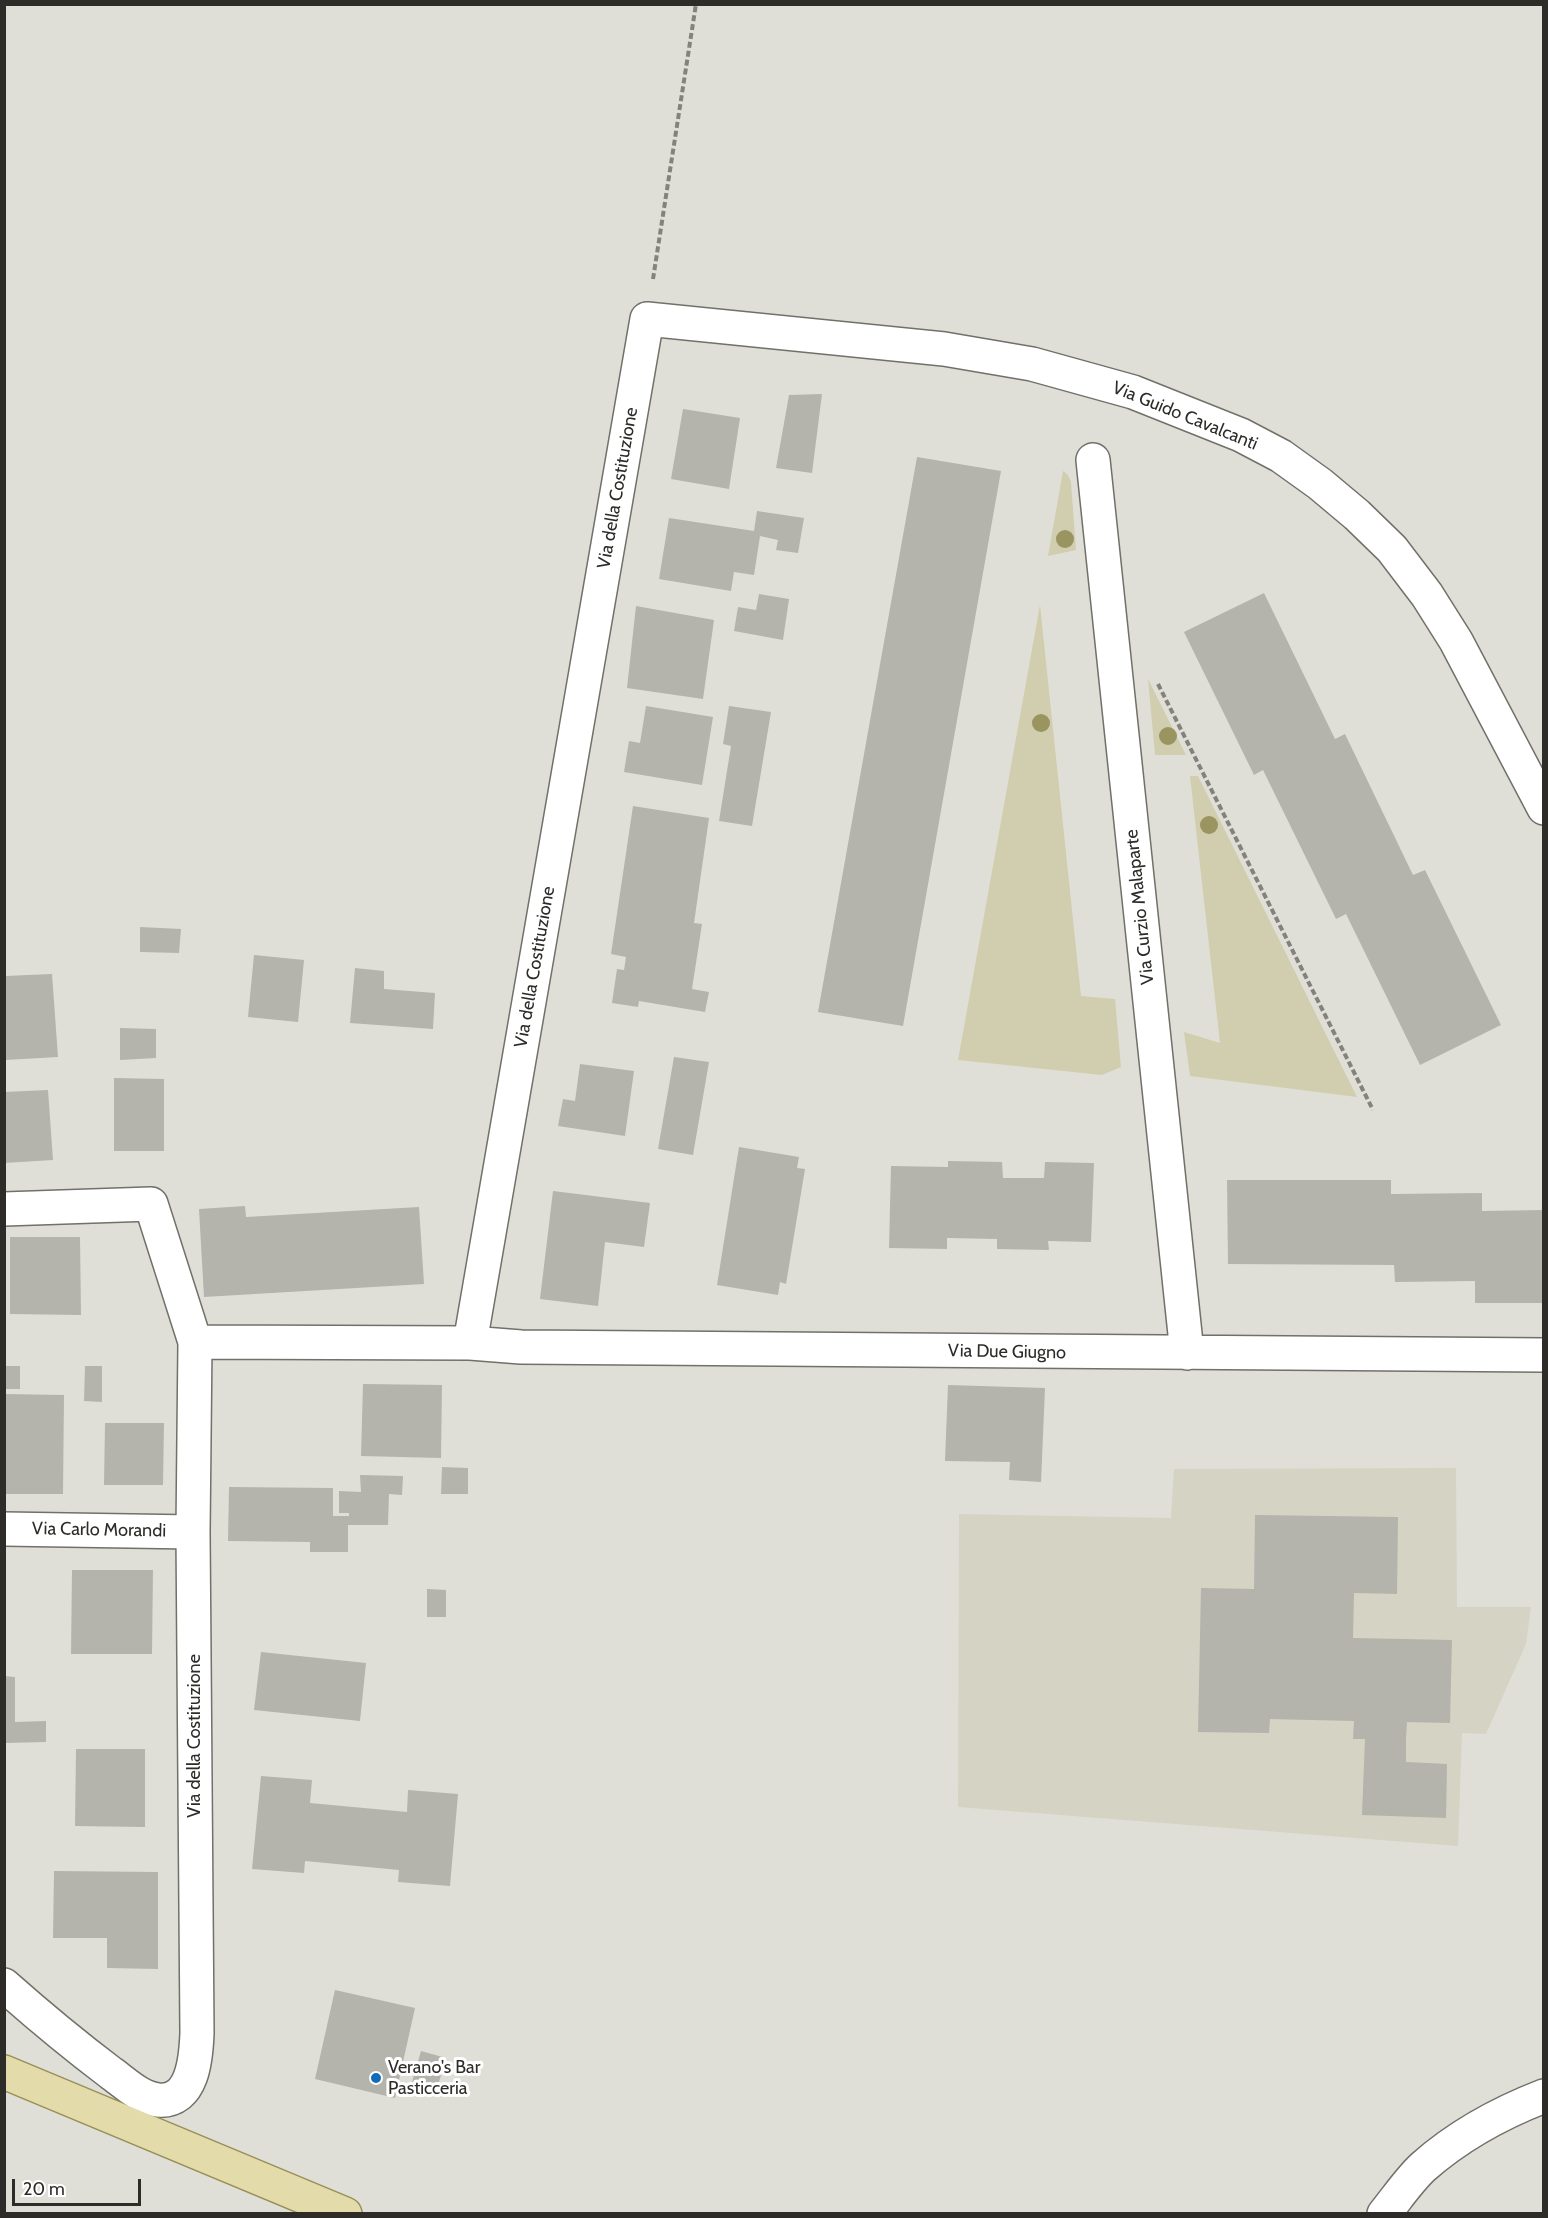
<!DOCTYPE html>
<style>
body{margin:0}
#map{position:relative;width:1548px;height:2218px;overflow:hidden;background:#e0dfd7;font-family:Cabin,sans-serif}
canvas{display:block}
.frame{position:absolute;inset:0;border:6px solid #2d2c29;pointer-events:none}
.scale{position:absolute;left:12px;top:2179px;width:129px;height:27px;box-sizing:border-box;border:3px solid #2d2c29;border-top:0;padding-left:8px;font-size:18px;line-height:21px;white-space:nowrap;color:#2d2c29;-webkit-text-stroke:4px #fff;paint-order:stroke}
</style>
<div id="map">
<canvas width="1548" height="2218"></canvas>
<div class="frame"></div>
<div class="scale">20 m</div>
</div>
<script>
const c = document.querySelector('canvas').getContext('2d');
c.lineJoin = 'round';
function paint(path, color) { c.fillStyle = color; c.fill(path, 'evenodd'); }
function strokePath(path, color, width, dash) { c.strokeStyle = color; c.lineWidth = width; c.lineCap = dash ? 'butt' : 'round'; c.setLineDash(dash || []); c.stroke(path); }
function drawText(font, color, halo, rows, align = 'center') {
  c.font = font + ' Cabin,sans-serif'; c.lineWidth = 6; c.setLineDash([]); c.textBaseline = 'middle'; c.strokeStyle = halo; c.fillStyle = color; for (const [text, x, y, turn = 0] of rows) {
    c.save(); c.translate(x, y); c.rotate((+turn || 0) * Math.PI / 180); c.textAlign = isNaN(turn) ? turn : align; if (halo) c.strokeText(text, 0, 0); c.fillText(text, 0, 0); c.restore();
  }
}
paint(new Path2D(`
 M1456,1468L1457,1607H1531L1526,1644L1486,1734L1462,1733L1458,1846L958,1807L959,1514L1171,1518L1174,1469Z`), '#d5d3c4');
paint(new Path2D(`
 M1063,471L1068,475L1071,482L1076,550L1048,556Z
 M1040,605L1081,996L1115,999L1121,1067L1102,1075L958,1060Z
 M1148,679L1186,755H1155Z
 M1190,776H1198L1357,1097L1190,1076L1184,1032L1220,1043Z`), '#d1cdaf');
paint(new Path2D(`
 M822,394L812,473L776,468L789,395Z
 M683,409L740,418L729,489L671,479Z
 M917,457L1001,471L903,1026L818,1012Z
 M757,511L804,518L798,553L776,550L778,540L760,536L754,575L734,572L731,591L659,579L669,518L754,531Z
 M1264,593L1335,739L1345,734L1413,875L1425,870L1501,1025L1420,1065L1346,914L1336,919L1263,770L1254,775L1184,632Z
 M759,594L789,599L783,640L734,631L738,607L756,610Z
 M636,606L714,620L703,699L627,688Z
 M646,706L713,717L702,785L624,772L629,741L640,743Z
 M729,706L771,712L752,826L719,821L731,746L723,744Z
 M633,806L709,818L694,923L702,924L692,989L709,992L705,1012L639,1001L638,1007L612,1003L617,969L624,970L626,957L611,954Z
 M140,927L181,929L179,953L140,952Z
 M254,955L304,960L298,1022L248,1017Z
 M355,968L384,971V989L435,993L433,1029L350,1023Z
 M52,974L58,1057L5,1060V976Z
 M120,1028L156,1029V1058L120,1060Z
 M674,1057L709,1062L693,1155L658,1149Z
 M580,1064L634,1071L625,1136L558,1126L563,1099L575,1101Z
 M114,1078L164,1079V1151H114Z
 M48,1090L53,1160L4,1163V1092Z
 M739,1147L799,1157L797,1168L805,1169L786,1284L780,1282L778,1295L717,1285Z
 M948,1161L1002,1162L1003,1178H1044L1045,1162L1094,1163L1091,1242L1048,1241L1049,1250L997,1249V1239L947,1238V1249L889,1248L891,1166L948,1167Z
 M1227,1180H1391V1194L1482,1193V1211L1544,1210V1303H1475V1281L1395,1282L1394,1265L1228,1264Z
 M553,1191L650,1203L644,1247L605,1242L598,1306L540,1299Z
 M245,1206L246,1217L419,1207L424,1284L204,1297L199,1209Z
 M10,1237H80L81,1315L10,1314Z
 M4,1366H20V1389H4Z
 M85,1366H102V1402L84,1401Z
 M363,1384L442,1385L441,1458L361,1456Z
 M948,1385L1045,1388L1041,1482L1009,1480L1010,1462L945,1461Z
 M4,1394L64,1395L63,1494H4Z
 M105,1423H164L163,1485H104Z
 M442,1467L468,1468V1494H441Z
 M360,1475L403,1476L402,1495L389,1494L388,1525H348V1552H310V1542L228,1541L229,1487L333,1488V1516H349V1513H339V1491L361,1492Z
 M1255,1515L1398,1517L1397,1594L1354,1593L1353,1638L1452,1640L1450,1723L1407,1722L1406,1738V1762L1447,1764L1446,1818L1362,1815L1365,1739H1353L1354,1721L1270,1719L1269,1733L1198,1732L1201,1588L1254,1589Z
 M72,1570H153L152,1654H71Z
 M427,1589L446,1590V1617H427Z
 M261,1652L366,1663L360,1721L254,1710Z
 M4,1676L15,1677V1722L46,1721V1742L4,1743Z
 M76,1749H145V1827L75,1826Z
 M261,1776L312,1780L310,1803L407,1812L408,1790L458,1794L450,1886L398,1882L399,1870L305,1861L304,1873L252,1869Z
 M54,1871L158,1872V1969L107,1968V1938H53Z
 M335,1990L415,2008L395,2098L315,2079Z
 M421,2051L446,2058L437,2089L412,2082Z`), '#b4b3ac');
const minor = new Path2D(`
 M1093,460L1187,1353
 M4,1209L151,1204L195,1342L193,1532L197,2033C196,2058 193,2103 158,2100C140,2098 125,2083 111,2073C74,2045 39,2016 4,1985
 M195,1342L470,1343L647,319L944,349L1032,364L1133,392L1241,435L1281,456L1320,484L1357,515L1392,549L1427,595L1456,641L1544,808
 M470,1343L521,1347L1544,1355
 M4,1529L193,1532
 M1384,2214C1397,2198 1409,2180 1423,2167C1458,2136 1500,2113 1544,2096`);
const major = new Path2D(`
 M4,2072L345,2214`);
strokePath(minor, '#717069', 36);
strokePath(major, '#978f58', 36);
strokePath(new Path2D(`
 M653,279L696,4
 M1158,684L1373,1110`), '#83827d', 4, [6, 3]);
strokePath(minor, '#fff', 33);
strokePath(major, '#e3dcaa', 33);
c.fillStyle = '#9a9461';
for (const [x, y] of [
 [1065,539],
 [1041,723],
 [1168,736],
 [1209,825]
]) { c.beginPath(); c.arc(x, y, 9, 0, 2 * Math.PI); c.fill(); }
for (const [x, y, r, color] of [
 [376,2078,6,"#106bb8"]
]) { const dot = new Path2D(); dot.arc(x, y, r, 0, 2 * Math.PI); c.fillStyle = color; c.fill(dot); strokePath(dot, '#fff', 2); }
drawText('18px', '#2d2c29', '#fff', [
 ["Via Guido Cavalcanti",1185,416,22],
 ["Via della Costituzione",618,488,-80],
 ["Via Curzio Malaparte",1140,907,-96],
 ["Via della Costituzione",535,967,-80],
 ["Via Due Giugno",1007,1352,1],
 ["Via Carlo Morandi",99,1530,1],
 ["Via della Costituzione",195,1736,-90]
]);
drawText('18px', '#2d2c29', '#fff', [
 ["Verano's Bar",388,2068],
 ["Pasticceria",388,2089]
], 'left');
</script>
